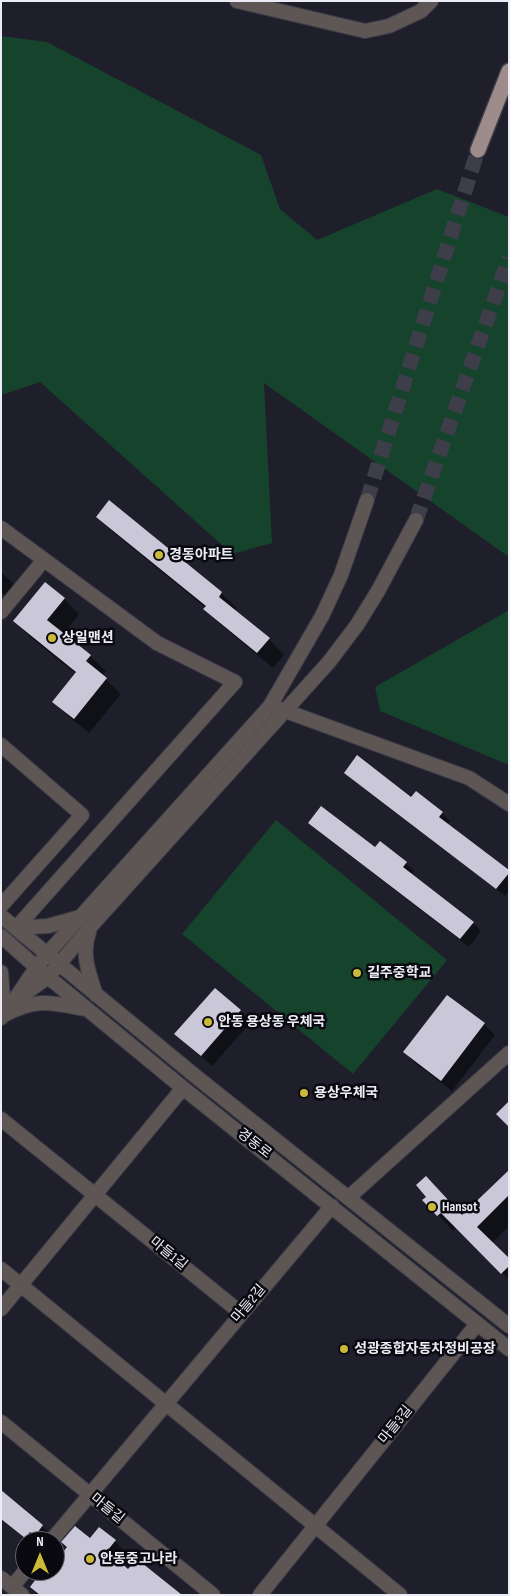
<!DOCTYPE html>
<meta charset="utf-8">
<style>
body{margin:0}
#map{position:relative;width:510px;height:1596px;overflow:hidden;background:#1e1f2b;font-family:"Sofia Sans Condensed",sans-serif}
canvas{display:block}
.frame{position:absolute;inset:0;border:2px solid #ebecf5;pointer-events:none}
.north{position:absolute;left:15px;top:1531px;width:50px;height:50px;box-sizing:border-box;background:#09090f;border:1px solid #63646b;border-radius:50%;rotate:0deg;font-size:14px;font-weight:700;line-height:20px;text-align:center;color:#ebecf5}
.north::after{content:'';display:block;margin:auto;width:18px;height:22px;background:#cbb939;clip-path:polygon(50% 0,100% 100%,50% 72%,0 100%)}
</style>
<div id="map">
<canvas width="510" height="1596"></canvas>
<div class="frame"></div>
<div class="north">N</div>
</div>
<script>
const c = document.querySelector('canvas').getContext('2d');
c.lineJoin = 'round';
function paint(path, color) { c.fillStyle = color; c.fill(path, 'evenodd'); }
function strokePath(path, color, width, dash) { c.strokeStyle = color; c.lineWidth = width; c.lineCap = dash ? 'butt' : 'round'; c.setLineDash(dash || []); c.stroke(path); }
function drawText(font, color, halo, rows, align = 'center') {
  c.font = font + ' "Sofia Sans Condensed","Noto Sans KR",sans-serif'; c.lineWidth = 5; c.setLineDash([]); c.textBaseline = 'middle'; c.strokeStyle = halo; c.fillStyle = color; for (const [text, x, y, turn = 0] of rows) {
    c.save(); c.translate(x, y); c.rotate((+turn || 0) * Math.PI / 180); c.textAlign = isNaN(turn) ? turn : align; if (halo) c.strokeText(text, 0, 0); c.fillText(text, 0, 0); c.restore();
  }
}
paint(new Path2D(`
 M1,36L47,42L261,155L280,209L317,240L437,189L509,217V557L264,383L272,543L232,554L40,382L1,395Z
 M509,610V765L380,711L375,687Z
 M276,820L447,960L353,1074L182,934Z`), '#16432c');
paint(new Path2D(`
 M109,502L221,593L237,608L234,611L269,639L284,655L273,668L220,624L205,609L206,608L113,532L97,517Z
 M1,572L20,590L12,601L1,592Z
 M64,599L79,614L63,634L90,656L106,671L102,676L121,694L89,733L69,717L54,702L76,674L30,637L15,621Z
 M345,773L412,798L442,813L450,821L447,825L509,872V891L505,896L354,781Z
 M309,823L376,849L406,863L414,871L411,875L473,923L481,931L469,947L318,831Z
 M215,989L251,1022L212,1066L176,1034Z
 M447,996L484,1024L495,1035L452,1091L415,1063L405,1052Z
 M509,1171V1226L492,1243L509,1260V1280L457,1227L453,1231L424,1200L463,1216Z
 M1,1492L51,1534L45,1541H41L39,1539L37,1541H28L1,1519Z
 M90,1540L115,1541L122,1549L114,1559L129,1571L179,1595H40L31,1587L44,1571H55V1564Z`), '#0007');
paint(new Path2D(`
 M109,500L222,592L219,597L270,638L257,653L203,609L206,606L96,517Z
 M45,582L65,598L47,620L91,655L86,661L107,678L74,719L52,702L76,672L13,621Z
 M357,755L411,797L416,791L443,812L439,817L509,870V873L496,889L344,773Z
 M321,806L375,847L380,841L407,862L403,867L474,922L460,939L308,823Z
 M215,988L241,1010L201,1056L174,1034Z
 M447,995L485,1023L441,1081L403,1052Z
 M509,1101V1127L496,1114Z
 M509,1170V1195L477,1227L509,1258V1266L501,1274L441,1213L437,1216L422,1200L426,1197L416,1185L426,1176L462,1215Z
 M1,1490L43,1525L35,1536L30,1532L25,1538L1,1519Z
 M75,1526L90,1538L99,1527L116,1540L107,1551L128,1569L137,1559L182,1595H40L30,1587L42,1571H55V1562L67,1547L61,1542Z`), '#c9c7d8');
strokePath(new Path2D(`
 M367,500L478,150
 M416,520L509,258`), '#3d3e49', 15, [15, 8]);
const minor = new Path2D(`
 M237,1L365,31L389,26L421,11L431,1
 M1,528L157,643L235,682L16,928
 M1,612L43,561
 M280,709L469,778L509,804
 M1,745L82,815L1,906
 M1,916L194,1075L509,1326
 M16,928L48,926L80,917
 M89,932C81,954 89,974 96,995
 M1,936L36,967L183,1088L509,1349
 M1,972L4,1015C37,997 51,1003 86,1009
 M20,997L48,977L92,925L329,662L357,625L378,591L416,520
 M1,1018C18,997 30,974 47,954L270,706L322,616L341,575L367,500
 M1,1119L241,1313
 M348,1198L509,1053
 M1,1269L400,1595
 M1,1309L183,1088
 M1,1422L213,1595
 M51,1541L332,1206
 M1,1578L22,1595
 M12,1587L25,1571
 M260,1595L477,1324`);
const major = new Path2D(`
 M478,150L509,71`);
strokePath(minor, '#3b3c47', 16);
strokePath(major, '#3b3c47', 18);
strokePath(minor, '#5e5655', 14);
strokePath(major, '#9d8c8a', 15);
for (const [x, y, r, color] of [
 [159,555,5,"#cbb939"],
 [52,638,5,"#cbb939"],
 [357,973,5,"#cbb939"],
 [208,1022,5,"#cbb939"],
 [304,1093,5,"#cbb939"],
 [432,1207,5,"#cbb939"],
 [344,1349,5,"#cbb939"],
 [90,1559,5,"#cbb939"]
]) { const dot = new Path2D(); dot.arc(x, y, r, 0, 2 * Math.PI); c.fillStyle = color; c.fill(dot); strokePath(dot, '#09090f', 2); }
drawText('bold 14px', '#ebecf5', '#09090f', [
 ["경동아파트",169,555],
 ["상일맨션",62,638],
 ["길주중학교",367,973],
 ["안동 용상동 우체국",218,1022],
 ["용상우체국",314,1093],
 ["Hansot",442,1207],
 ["성광종합자동차정비공장",354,1349],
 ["안동중고나라",100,1559]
], 'left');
drawText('14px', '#ebecf5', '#09090f', [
 ["경동로",254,1144,38],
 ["마들1길",168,1254,39],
 ["마들2길",249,1304,-50],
 ["마들3길",396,1425,-51],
 ["마들길",107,1509,39]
]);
</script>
